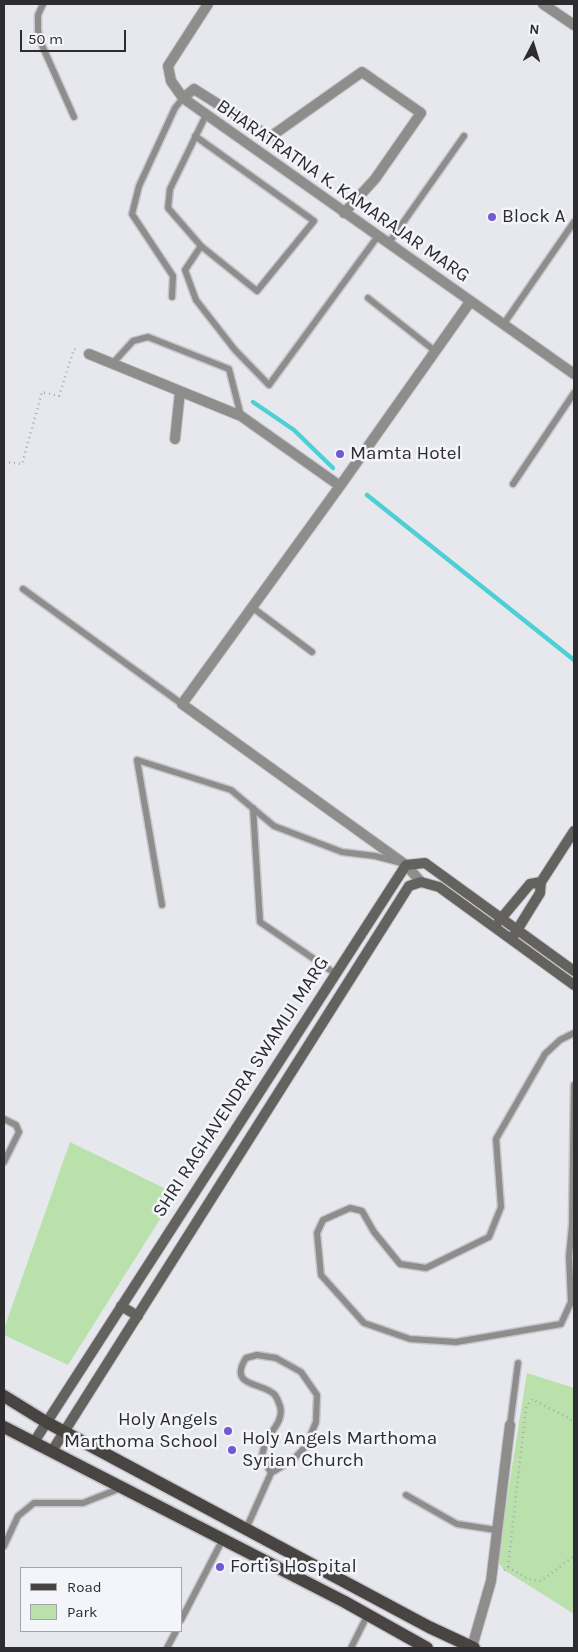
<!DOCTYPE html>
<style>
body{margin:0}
#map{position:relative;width:578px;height:1652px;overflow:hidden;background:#e7e8ee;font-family:Karla,sans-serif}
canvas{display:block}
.frame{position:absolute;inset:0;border:5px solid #2d2d30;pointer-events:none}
.legend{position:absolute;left:20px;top:1567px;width:162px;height:65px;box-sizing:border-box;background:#f4f5fb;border:1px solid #a4a5aa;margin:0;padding:6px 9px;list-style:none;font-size:15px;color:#2d2d30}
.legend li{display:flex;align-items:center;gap:10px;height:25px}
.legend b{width:25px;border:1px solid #a4a5aa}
.north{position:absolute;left:508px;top:20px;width:50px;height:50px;-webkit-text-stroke:4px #f4f5fb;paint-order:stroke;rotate:5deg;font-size:14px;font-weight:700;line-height:20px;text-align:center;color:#2d2d30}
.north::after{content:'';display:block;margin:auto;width:18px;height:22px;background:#2d2d30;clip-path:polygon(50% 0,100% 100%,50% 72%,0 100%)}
.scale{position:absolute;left:20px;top:30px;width:106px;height:22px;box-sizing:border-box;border:2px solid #2d2d30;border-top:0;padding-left:6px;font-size:15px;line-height:18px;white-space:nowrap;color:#2d2d30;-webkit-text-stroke:4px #f4f5fb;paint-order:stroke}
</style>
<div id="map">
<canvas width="578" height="1652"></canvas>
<div class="frame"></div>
<ul class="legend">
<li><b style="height:6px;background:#474441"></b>Road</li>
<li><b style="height:14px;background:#bae1ac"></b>Park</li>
</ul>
<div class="north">N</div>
<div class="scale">50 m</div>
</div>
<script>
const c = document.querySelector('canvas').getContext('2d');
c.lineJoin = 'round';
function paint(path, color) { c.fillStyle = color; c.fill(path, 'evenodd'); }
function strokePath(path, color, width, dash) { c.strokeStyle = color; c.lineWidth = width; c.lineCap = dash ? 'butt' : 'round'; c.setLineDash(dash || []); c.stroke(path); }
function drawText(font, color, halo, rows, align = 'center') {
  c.font = font + ' Karla,sans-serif'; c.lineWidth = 5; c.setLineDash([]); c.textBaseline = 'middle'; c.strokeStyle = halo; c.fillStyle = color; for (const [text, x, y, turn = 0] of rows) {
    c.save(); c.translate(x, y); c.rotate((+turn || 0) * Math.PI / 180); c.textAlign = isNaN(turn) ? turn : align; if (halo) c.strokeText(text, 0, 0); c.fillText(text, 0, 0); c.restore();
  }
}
paint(new Path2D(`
 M70,1142L176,1194L68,1365L4,1335V1329Z
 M527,1373L574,1388V1614L504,1570L497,1561Z`), '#bae1ac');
strokePath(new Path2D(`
 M253,402L294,430L333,468
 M367,495L574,660`), '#4ecfd6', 4.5);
const lane = new Path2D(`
 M43,4L38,15V30L41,43L74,117
 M195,136L314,221L257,291L201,246L185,270L196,300L235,350L269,385L378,236
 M388,244L464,136
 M201,246L168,208L170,189L206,115
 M172,297L173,276L132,214L139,186L175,108L183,98
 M368,298L435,351
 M503,325L574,222
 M113,363L133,341L148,337L229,369L241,416
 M513,484L574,393
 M23,589L182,704
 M253,608L312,652
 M253,808L260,922L336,974
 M162,905L137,760L231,790L274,826L342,852L375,856L398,862
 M574,1033L560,1040L545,1054L496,1139L501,1207L489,1237L426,1268L400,1264L374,1232L362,1211L350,1208L323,1220L317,1233L321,1275L364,1323L410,1339L456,1342L561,1324L571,1302L569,1256L572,1225L574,1085
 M4,1119L16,1125L19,1132L4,1162
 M510,1425L518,1363
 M406,1495L457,1524L496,1530
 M246,1529L271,1473L293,1460L306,1446L316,1422L317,1395L301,1372L276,1358L257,1355L246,1358C227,1388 264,1382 275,1395C277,1398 279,1403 280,1406C284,1420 272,1430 266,1441C264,1446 263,1451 262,1456L271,1473
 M4,1546L18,1516L34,1503H83L121,1488
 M181,1620L223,1539
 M167,1648L176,1631
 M351,1648L368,1614`);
const street = new Path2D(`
 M208,4L168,66L171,81L183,98L574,374
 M543,4L574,25
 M183,98L194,89L270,137L362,72L421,113L375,179L344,213
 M89,354L241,416L340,486
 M175,439L180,391
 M421,882L406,865L182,704L340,486L470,302
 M472,1647L491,1581L510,1425`);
const secondary = new Path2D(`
 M499,921L530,884L541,882
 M514,935L540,893L541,882L574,831
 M121,1306L138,1316
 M34,1442L406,865L425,863L574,971
 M52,1451L409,886L421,882L439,887L574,985`);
const primary = new Path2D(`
 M4,1396L46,1422L429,1627L474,1648
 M4,1427L345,1602L427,1648`);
strokePath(lane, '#c6c6cc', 9);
strokePath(street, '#c6c6cc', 12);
strokePath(secondary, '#c6c6cc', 12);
strokePath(primary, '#c6c6cc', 15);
strokePath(new Path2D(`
 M4,462L22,464L42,392L59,396L74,349L78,350
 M508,1567L528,1579L541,1581L574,1556
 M504,1570L508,1567L526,1407L532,1399L574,1421`), '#a7a8ad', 2.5, [1, 4]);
strokePath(lane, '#8f8d8b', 6);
strokePath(street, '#8f8d8b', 10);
strokePath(secondary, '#64625f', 10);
strokePath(primary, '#474441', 12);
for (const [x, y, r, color] of [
 [492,217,5,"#7358d2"],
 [340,454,5,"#7358d2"],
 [228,1431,5,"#7358d2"],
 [232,1450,5,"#7358d2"],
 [220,1567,5,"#7358d2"]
]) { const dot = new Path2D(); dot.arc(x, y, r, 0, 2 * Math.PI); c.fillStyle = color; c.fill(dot); strokePath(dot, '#f4f5fb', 2); }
drawText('19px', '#2d2d30', '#f4f5fb', [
 ["BHARATRATNA K. KAMARAJAR MARG",343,191,35],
 ["SHRI RAGHAVENDRA SWAMIJI MARG",241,1087,-57]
]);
drawText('19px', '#2d2d30', '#f4f5fb', [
 ["Block A",502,217],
 ["Mamta Hotel",350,454],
 ["Holy Angels",218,1420,"right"],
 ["Marthoma School",218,1442,"right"],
 ["Holy Angels Marthoma",242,1439],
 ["Syrian Church",242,1461],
 ["Fortis Hospital",230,1567]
], 'left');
</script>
